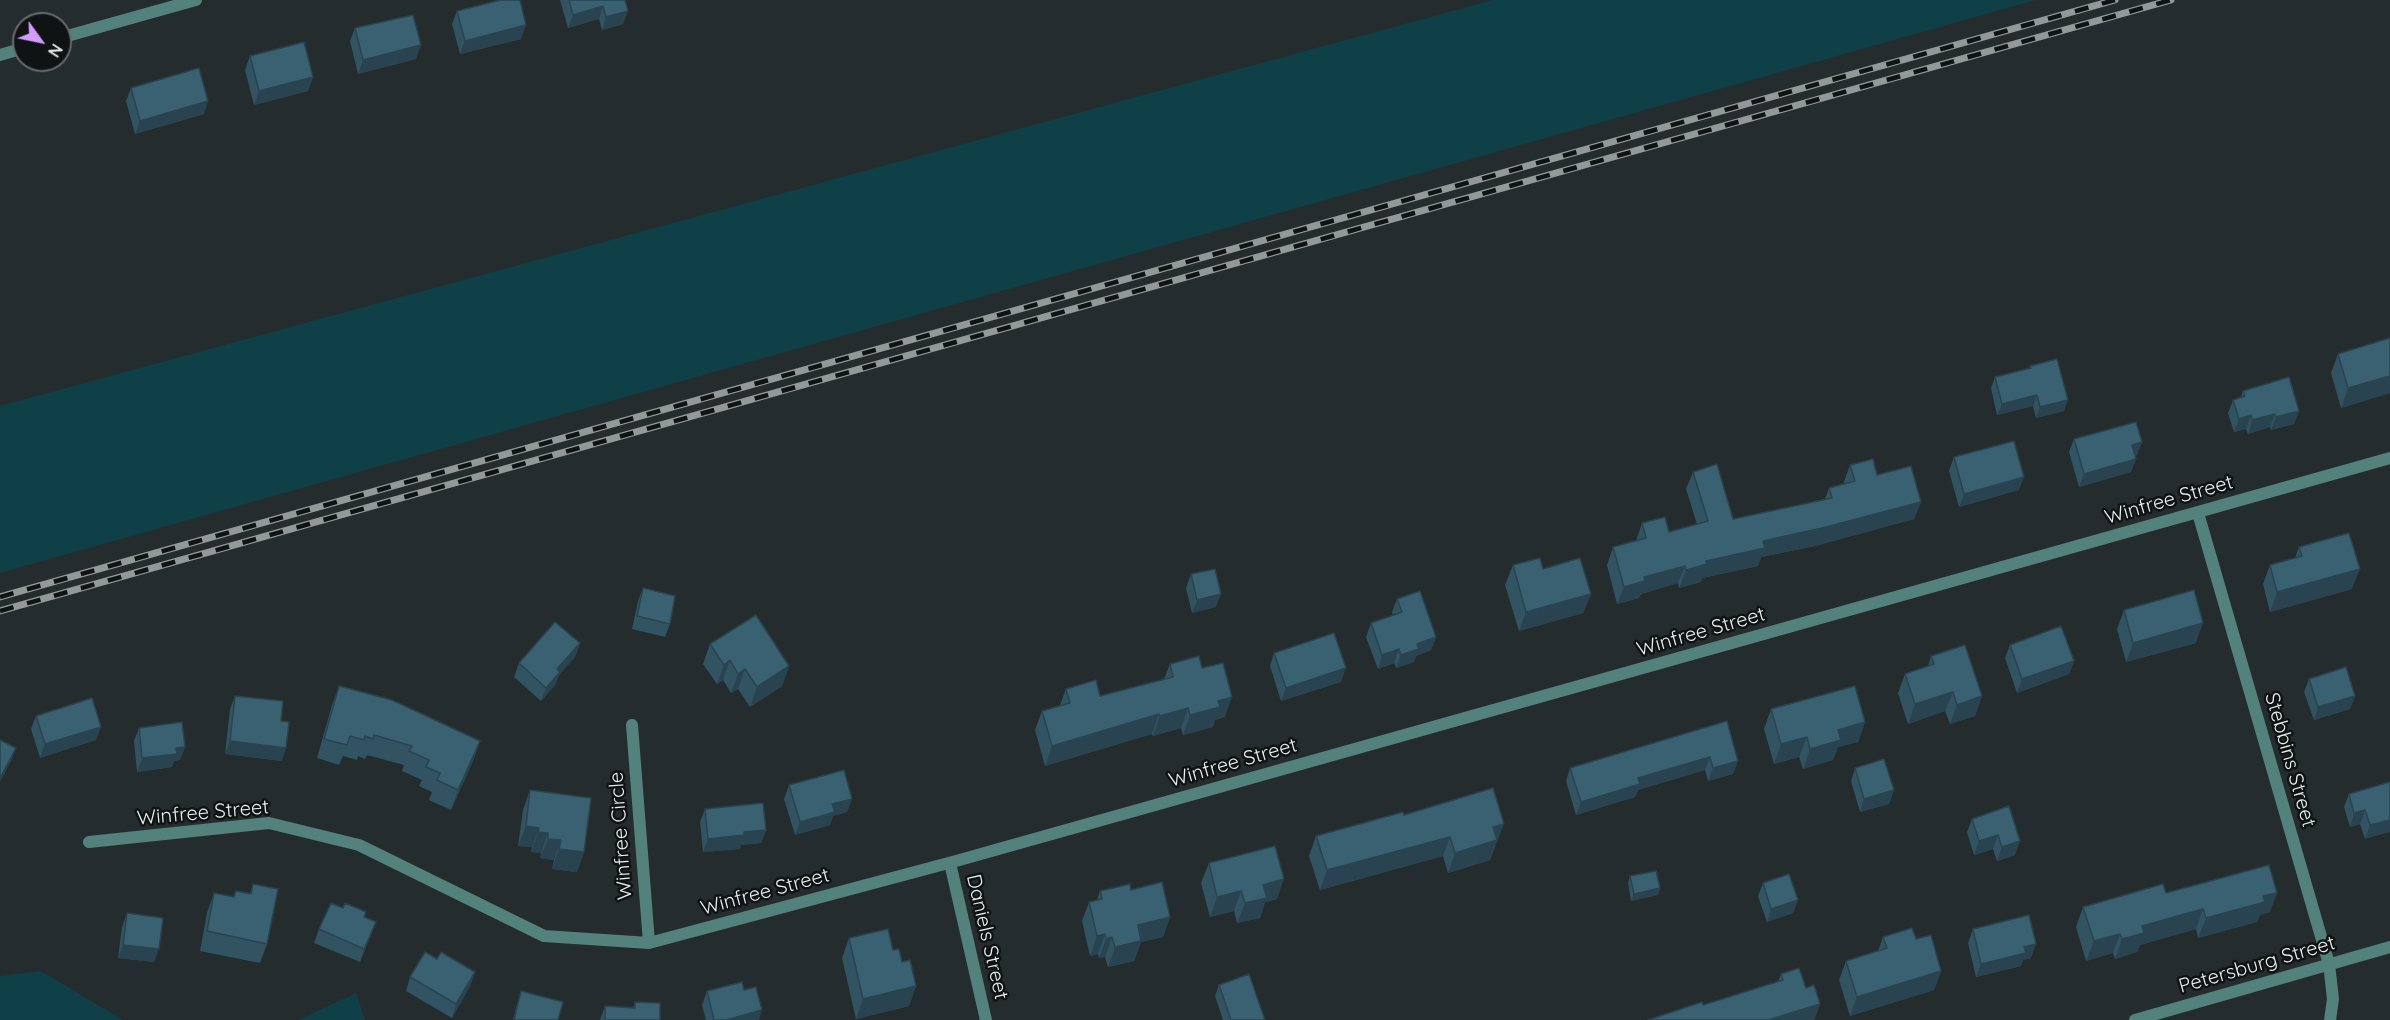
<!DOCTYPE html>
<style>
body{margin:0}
#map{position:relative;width:2390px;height:1020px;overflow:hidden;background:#252c2d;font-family:Quicksand,sans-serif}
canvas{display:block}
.north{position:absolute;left:12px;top:12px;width:60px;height:60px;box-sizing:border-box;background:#101314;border:2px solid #666a6b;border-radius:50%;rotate:123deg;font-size:16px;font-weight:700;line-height:24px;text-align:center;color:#e8eded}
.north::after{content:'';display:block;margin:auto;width:21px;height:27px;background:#d49cfc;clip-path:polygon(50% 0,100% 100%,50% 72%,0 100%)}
</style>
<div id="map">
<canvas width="2390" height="1020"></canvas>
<div class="north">N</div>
</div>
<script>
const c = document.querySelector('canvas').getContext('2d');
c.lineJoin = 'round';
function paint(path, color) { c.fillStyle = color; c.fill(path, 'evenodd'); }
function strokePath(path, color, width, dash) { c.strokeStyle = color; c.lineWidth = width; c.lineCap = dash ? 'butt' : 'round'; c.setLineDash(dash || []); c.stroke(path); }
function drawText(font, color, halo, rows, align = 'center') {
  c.font = font + ' Quicksand,sans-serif'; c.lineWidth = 5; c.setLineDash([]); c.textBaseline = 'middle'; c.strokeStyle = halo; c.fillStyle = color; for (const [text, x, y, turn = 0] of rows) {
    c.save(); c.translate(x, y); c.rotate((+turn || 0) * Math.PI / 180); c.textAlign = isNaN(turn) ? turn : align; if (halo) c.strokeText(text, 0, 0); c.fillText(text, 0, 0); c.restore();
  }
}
paint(new Path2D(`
 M1493,0H2036L0,573V406Z
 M41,971L123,1020H0V976Z
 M356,993L365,1020H298Z`), '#0f4047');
strokePath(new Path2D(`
 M60,38L196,0
 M0,55L24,48
 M2198,513L2329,964L2333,999L2330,1020
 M632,725L649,943
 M89,842L269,823L359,845L544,936L649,943L956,861L2390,458
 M950,863L986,1020
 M2135,1020L2390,947`), '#53817b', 12);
const rail = new Path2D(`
 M0,597L2115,0
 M0,611L2171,0`);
strokePath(rail, '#939999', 7);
strokePath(rail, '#101314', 4.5, [14]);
paint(new Path2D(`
 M560,0H625L623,24L602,30L599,19L568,28Z
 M457,11L521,39L460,54L452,24Z
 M355,28L416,59L358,74L350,41Z
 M250,56L313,77L308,91L254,105L245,70Z
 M131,88L204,114L135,134L126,101Z
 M2390,338V393L2341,408L2331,373L2338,354Z
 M2030,366L2064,411L2036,418L2033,406L1997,415L1991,388L1995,377L2029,368Z
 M2243,391L2299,411L2294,424L2271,430L2270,427L2248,434L2246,429L2234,432L2228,413L2233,400L2241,397Z
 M2074,439L2142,442L2137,455L2135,456L2136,459L2131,472L2079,487L2069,452Z
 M1954,457L2019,490L1959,507L1949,471Z
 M1850,465L1877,475L1921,502L1914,519L1815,546L1761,557L1758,566L1702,578L1701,582L1679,588L1678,583L1641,594L1639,598L1617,604L1607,565L1613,547L1636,541L1642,523L1669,532L1697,524L1686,489L1693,472L1733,519L1825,499L1829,488L1844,484V482Z
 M2299,547L2352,589L2270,612L2263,584L2270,565L2295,558Z
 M1513,565L1543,569L1591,594L1583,613L1519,631L1505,585Z
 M1191,574L1216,607L1192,613L1186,588Z
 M643,588L670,624L665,637L632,629L638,601Z
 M1397,599L1436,637L1431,650L1416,656L1414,662L1396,668L1394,663L1378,669L1366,637L1371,623L1393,615L1392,612Z
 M2124,610L2196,643L2126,662L2117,629Z
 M580,643L575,657L559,675L555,685L541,701L514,677L519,663Z
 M710,644L789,666L782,686L750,707L738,689L731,693L723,680L717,684L703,664Z
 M2010,645L2074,661L2069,674L2017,693L2005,658Z
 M1274,653L1341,682L1281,701L1270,666Z
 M1931,656L1982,696L1975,716L1950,724L1945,711L1908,724L1898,693L1905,674L1928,666Z
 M1170,664L1202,668L1225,717L1215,720L1213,727L1183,735L1181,728L1153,736L1152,734L1045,766L1035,730L1042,711L1060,705L1066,689L1100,696L1164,679Z
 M2309,679L2355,696L2350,709L2314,720L2304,692Z
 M339,686L480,741L473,761L451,810L429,800L432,792L419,786L422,780L402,771L404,765L367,755L365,759L358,756L357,760L343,756L339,765L317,758L332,705Z
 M235,696L281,721L282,761L225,754L230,709Z
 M1771,709L1865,722L1858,742L1838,747L1833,760L1803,769L1799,757L1774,764L1764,729Z
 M36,716L96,740L40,758L31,729Z
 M1727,721L1738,761L1733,774L1708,781L1705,770L1638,790L1635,797L1576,815L1566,781L1570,768Z
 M139,728L185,747L180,760L174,761L172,767L137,772L134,741Z
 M1855,768L1894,790L1889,804L1860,812L1851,781Z
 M2390,782L2365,839L2360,824L2350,827L2344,807L2349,794Z
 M789,785L852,799L847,812L833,816L830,825L795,835L784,799Z
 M530,790L584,852L577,872L552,869L554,860L540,858L541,853L531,852L532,847L518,846L523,810Z
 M2009,806L2015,855L1997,861L1993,849L1974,855L1967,832L1972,819Z
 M705,809L766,830L761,843L741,845L740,849L703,852L700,822Z
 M1404,815L1497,844H1496L1490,860L1448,873L1443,856L1320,890L1309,856L1316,836Z
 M1209,863L1277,899L1265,902L1260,918L1237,923L1234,911L1210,917L1201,883Z
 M1630,876L1660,888L1658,895L1631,901L1628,883Z
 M1763,883L1798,900L1793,913L1767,922L1758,896Z
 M253,884L267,944L260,963L200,951L207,913L214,893L233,897L236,891L250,893Z
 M1131,890L1170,917L1163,937L1141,942L1134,961L1108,967L1105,957L1099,958L1098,954L1090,956L1082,921L1089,902L1097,900L1100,891Z
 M2166,893L2270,912L2260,915L2257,922L2198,938L2196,929L2140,945L2137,952L2115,959L2113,953L2086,961L2076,927L2083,907Z
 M127,913L154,962L118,958L122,927Z
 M365,917L376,922L360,962L314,943L319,929Z
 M1973,929L2031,958L2023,960L2021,966L1976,977L1968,943Z
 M1883,937L1916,939L1941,971L1934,990L1850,1016L1839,980L1846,961L1878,951Z
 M849,938L902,962L916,986L909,1006L856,1019L842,958Z
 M437,959L475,972L470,986L452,1018L406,991L410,977Z
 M1781,974L1806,988L1820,1004L1814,1020H1648L1703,1005L1778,982Z
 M1219,985L1265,1020H1223L1215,996Z
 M744,990L759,1020H706L702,1005L707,991Z
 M521,991L558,1020H513L517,1004Z
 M635,1002L660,1020H600L605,1006L633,1008Z`), '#325362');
paint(new Path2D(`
 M603,6L599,19L568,28L573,15Z
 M628,11L623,24L602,30L606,17Z
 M526,25L521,39L460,54L465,41Z
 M421,45L416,59L358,74L363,60Z
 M313,77L308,91L254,105L259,91Z
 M208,101L204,114L135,134L140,121Z
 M2390,376V393L2341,408L2348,388Z
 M2037,395L2033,406L1997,415L2002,404Z
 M2068,400L2064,411L2036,418L2040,407Z
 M2299,411L2294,424L2271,430L2276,417Z
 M2275,414L2270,427L2248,434L2252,420Z
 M2251,415L2246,429L2234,432L2239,419Z
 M2142,442L2137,455L2127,458L2132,445Z
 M2136,459L2131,472L2079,487L2084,474Z
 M2024,477L2019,490L1959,507L1964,494Z
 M1921,502L1914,519L1815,546L1761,557L1758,566L1702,578L1701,582L1679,588L1686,570L1706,561L1763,541Z
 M1685,566L1678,583L1641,594L1639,598L1617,604L1624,587L1644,577Z
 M2360,569L2352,589L2270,612L2277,592Z
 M1221,594L1216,607L1192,613L1197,600Z
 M1591,594L1583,613L1519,631L1526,612Z
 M2203,623L2196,643L2126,662L2133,643Z
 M1436,637L1431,650L1416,656L1414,662L1396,668L1401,655L1417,644Z
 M580,643L575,657L559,675L555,685L541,701L546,688L557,669Z
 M1399,649L1394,663L1378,669L1382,655Z
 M730,660L723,680L717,684L724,665Z
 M2074,661L2069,674L2017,693L2022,679Z
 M789,666L782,686L750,707L757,687Z
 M1346,668L1341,682L1281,701L1286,688Z
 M745,669L738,689L731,693L738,674Z
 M1953,692L1945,711L1908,724L1915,704Z
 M1982,696L1975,716L1950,724L1957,705Z
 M2355,696L2350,709L2314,720L2318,707Z
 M1232,697L1225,717L1215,720L1213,727L1183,735L1190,715L1218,701Z
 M1188,708L1181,728L1153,736L1160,716Z
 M1159,714L1152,734L1045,766L1052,746Z
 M1865,722L1858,742L1838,747L1833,760L1803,769L1810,749L1838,730Z
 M101,727L96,740L40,758L45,744Z
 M1807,737L1799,757L1774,764L1781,744Z
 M230,741L286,748L282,761L225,754Z
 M480,741L473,761L451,810L458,790Z
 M185,747L180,760L174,761L172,767L137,772L142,758L176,748Z
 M16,748L11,761L0,782V778Z
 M1710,757L1705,770L1638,790L1635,797L1576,815L1581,802L1638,778Z
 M1738,761L1733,774L1708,781L1713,768Z
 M1894,790L1889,804L1860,812L1864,799Z
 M852,799L847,812L833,816L830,825L795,835L800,822L832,804Z
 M2365,810L2360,824L2350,827L2354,813Z
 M2390,820V832L2365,839L2370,825Z
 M1504,824L1490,860L1448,873L1455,853L1493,827Z
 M526,826L539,828L532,847L518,846Z
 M766,830L761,843L741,845L740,849L703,852L708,839L744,832Z
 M538,832L548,833L541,853L531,852Z
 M1998,835L1993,849L1974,855L1979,841Z
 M1450,837L1443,856L1320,890L1327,870Z
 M548,839L561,840L554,860L540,858Z
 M2020,841L2015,855L1997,861L2002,847Z
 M559,849L584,852L577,872L552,869Z
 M1284,879L1277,899L1265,902L1260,918L1237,923L1245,903L1263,885Z
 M1660,888L1658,895L1631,901L1634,894Z
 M1241,891L1234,911L1210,917L1217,897Z
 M2277,893L2270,912L2260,915L2257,922L2198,938L2206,918L2263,896Z
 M1798,900L1793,913L1767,922L1771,909Z
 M2203,909L2196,929L2140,945L2137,952L2115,959L2122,939L2142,926Z
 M1170,917L1163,937L1141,942L1134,961L1108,967L1115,947L1138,925Z
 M376,922L371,936L360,962L364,949Z
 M1105,934L1098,954L1090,956L1097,936Z
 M2120,934L2113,953L2086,961L2094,941Z
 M1112,937L1105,957L1099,958L1106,939Z
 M2036,944L2031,958L2023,960L2021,966L1976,977L1981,964L2024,947Z
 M123,945L159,949L154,962L118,958Z
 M1941,971L1934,990L1850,1016L1857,997Z
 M475,972L470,986L452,1018L456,1004Z
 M916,986L909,1006L856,1019L863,999Z
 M1820,1004L1814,1020H1768Z
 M762,1010L759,1020H726Z`), '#294450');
const building = new Path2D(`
 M501,0H520L526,25L465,41L457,11Z
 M569,0H625L628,11L606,17L603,6L573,15Z
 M413,15L421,45L363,60L355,28Z
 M304,42L313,77L259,91L250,56Z
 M199,68L208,101L140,121L131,88Z
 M2390,338V376L2348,388L2338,354Z
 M2057,359L2068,400L2040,407L2037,395L2002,404L1995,377L2031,368L2030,366Z
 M2289,377L2299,411L2276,417L2275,414L2252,420L2251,415L2239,419L2233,400L2245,396L2243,391Z
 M2136,422L2142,442L2132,445L2136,459L2084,474L2074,439Z
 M2014,441L2024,477L1964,494L1954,457Z
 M1873,459L1877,475L1911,466L1921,502L1822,528L1763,541L1765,548L1706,561L1707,564L1686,570L1685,566L1644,577L1645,581L1624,587L1613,547L1646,538L1642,523L1665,517L1669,532L1708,521L1693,472L1717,464L1733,519L1832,498L1829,488L1855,481L1850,465Z
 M2349,533L2360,569L2277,592L2270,565L2302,556L2299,547Z
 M1540,558L1543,569L1580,558L1591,594L1526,612L1513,565Z
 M1215,569L1221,594L1197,600L1191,574Z
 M643,588L675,596L670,624L637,616Z
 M2194,590L2203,623L2133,643L2124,610Z
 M1420,591L1436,637L1417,644L1419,649L1401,655L1399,649L1382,655L1371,623L1402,612L1397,599Z
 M756,615L789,666L757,687L745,669L738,674L730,660L724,665L710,644Z
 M555,622L580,643L557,669L560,672L546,688L519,663Z
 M2061,626L2074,661L2022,679L2010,645Z
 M1334,633L1346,668L1286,688L1274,653Z
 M1965,645L1982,696L1957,705L1953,692L1915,704L1905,674L1934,664L1931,656Z
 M1199,656L1202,668L1223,663L1232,697L1218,701L1220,707L1190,715L1188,708L1160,716L1159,714L1052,746L1042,711L1070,703L1066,689L1096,680L1100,696L1173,677L1170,664Z
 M2346,667L2355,696L2318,707L2309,679Z
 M339,686L392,700L480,741L458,790L437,780L440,773L426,767L429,760L409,751L412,746L374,735L373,739L365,736L364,740L350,736L347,745L324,739Z
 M1855,686L1865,722L1838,730L1841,740L1810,749L1807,737L1781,744L1771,709Z
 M235,696L283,701L281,721L289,722L286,748L230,741Z
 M92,698L101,727L45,744L36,716Z
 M1727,721L1738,761L1713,768L1710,757L1638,778L1640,784L1581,802L1570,768Z
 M182,722L185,747L176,748L177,754L142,758L139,728Z
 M0,740L16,748L0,778Z
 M1884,759L1894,790L1864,799L1855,768Z
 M844,770L852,799L832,804L835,812L800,822L789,785Z
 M2390,782V820L2370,825L2365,810L2354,813L2349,794Z
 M1493,788L1504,824L1493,827L1497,840L1455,853L1450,837L1327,870L1316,836L1403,812L1404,815Z
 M530,790L591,798L584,852L559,849L561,840L548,839V833L538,832L539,828L526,826Z
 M763,803L766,830L744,832V835L708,839L705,809Z
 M2009,806L2020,841L2002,847L1998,835L1979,841L1972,819Z
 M1275,846L1284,879L1263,885L1267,898L1245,903L1241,891L1217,897L1209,863Z
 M2269,865L2277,893L2263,896L2265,902L2206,918L2203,909L2142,926L2144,933L2122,939L2120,934L2094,941L2083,907L2163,884L2166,893Z
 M1656,871L1660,888L1634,894L1630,876Z
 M1789,874L1798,900L1771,909L1763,883Z
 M1162,882L1170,917L1138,925L1141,941L1115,947L1112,937L1106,939L1105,934L1097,936L1089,902L1102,899L1100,891L1130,884L1131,890Z
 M253,884L278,889L267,944L207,931L214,893L234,897L236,891L251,894Z
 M331,903L343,908L345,903L366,912L364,917L376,922L364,949L319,929Z
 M127,913L163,918L159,949L123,945Z
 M2029,915L2036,944L2024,947L2026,953L1981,964L1973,929Z
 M1912,928L1916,939L1931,935L1941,971L1857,997L1846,961L1887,948L1883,937Z
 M888,929L893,950L899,949L902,962L910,960L916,986L863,999L849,938Z
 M425,952L437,959L441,952L475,972L456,1004L410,977Z
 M1799,968L1806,988L1814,985L1820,1004L1768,1020H1648L1702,1002L1703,1005L1783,980L1781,974Z
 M1249,974L1265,1020H1231L1219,985Z
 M742,982L744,990L756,987L762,1010L726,1020H714L707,991Z
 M521,991L563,1002L558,1020H514Z
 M635,1002L660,1003V1020H605V1006L635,1008Z`);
paint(building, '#3a6172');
strokePath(building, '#294450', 1.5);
drawText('20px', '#e8eded', '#101314', [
 ["Winfree Street",2169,500,-16],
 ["Winfree Street",1701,632,-16],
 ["Stebbins Street",2290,760,74],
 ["Winfree Street",1233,763,-16],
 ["Winfree Street",203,813,-5],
 ["Winfree Circle",621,836,-94],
 ["Winfree Street",765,892,-15],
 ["Daniels Street",987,937,77],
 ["Petersburg Street",2257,965,-16]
]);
</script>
